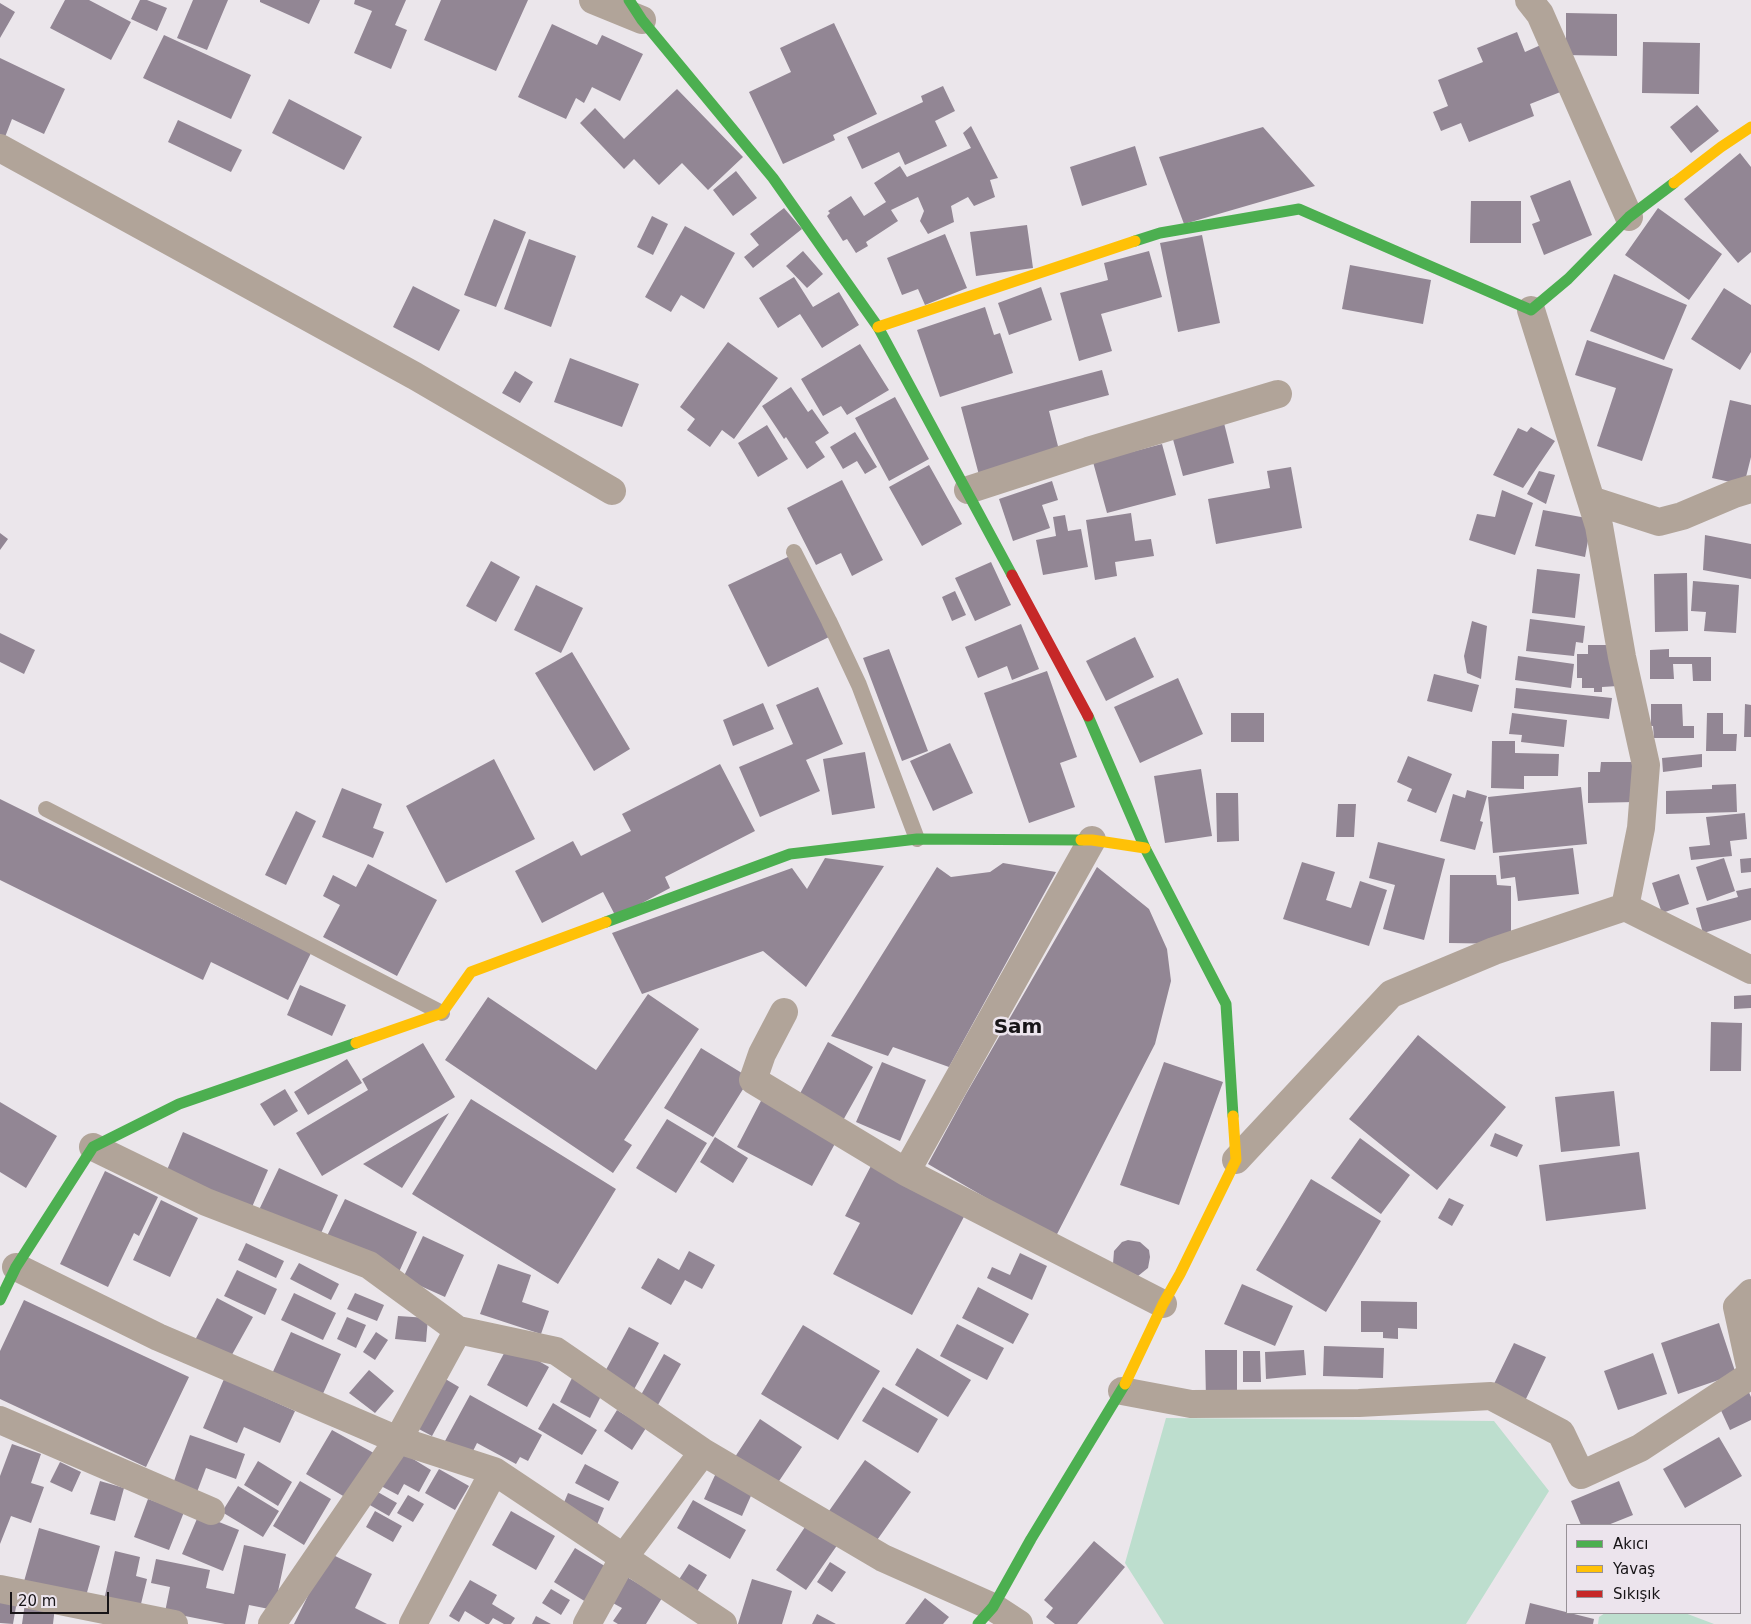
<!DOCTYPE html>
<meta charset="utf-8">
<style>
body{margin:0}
#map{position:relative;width:1751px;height:1624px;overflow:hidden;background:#ebe6eb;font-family:"DejaVu Sans",sans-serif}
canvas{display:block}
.legend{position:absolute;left:1566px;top:1524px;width:175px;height:90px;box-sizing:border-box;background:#ece4ed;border:1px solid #979197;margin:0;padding:6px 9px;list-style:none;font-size:15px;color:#171417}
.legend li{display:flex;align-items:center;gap:10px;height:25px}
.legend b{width:25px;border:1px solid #979197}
.scale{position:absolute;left:10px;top:1592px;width:99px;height:22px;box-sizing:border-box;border:2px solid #171417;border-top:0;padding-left:6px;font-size:15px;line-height:18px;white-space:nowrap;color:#171417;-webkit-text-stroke:4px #ece4ed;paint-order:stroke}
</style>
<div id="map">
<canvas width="1751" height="1624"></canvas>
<ul class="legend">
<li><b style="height:6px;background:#4caf50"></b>Akıcı</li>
<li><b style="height:6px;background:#ffc107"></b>Yavaş</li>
<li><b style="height:6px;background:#c62828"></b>Sıkışık</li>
</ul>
<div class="scale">20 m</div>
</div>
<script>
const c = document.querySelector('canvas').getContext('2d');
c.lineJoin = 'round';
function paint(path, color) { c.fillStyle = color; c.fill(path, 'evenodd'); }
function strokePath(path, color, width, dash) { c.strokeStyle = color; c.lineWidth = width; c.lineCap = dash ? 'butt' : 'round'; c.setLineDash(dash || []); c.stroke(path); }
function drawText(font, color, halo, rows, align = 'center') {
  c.font = font + ' "DejaVu Sans",sans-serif'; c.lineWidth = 5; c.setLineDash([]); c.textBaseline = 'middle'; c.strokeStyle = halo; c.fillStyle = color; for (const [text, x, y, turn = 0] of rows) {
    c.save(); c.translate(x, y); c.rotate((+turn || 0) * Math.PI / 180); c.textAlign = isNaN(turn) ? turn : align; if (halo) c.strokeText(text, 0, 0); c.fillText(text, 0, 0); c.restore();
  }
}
paint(new Path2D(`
 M1166,1418L1494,1421L1549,1491L1466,1624H1164L1125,1563Z
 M1605,1613H1685L1714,1624H1598L1599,1617Z`), '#bddece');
paint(new Path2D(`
 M65,0H89L131,22L111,60L50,28Z
 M140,0H147L167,8L157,31L131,19Z
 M193,0H228L207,50L177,38Z
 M260,0H320L309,24L260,2Z
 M355,0H406L395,25L407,30L391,69L354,53L372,11L354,4Z
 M441,0H528L496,71L424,40Z
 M0,3L15,12L0,38Z
 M1566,13L1617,14V56L1566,55Z
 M834,23L877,114L833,135L835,140L783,164L749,92L791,72L780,48Z
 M552,24L597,45L602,35L643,54L620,101L592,87L584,103L576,98L566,119L518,97Z
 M1517,32L1525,52L1543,44L1563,91L1530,104L1534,116L1469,142L1461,123L1441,131L1433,112L1448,106L1438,80L1483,62L1477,48Z
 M164,35L251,75L231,119L143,78Z
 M1643,42L1700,43L1699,94L1642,93Z
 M0,58L65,89L44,134L12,119L5,137L0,134Z
 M943,86L955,111L935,121L947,146L905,165L899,152L862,169L847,137L923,102L921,96Z
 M677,89L743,157L708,190L682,163L659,185L634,159L624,169L580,123L595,108L624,139Z
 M289,99L362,137L344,170L272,133Z
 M1697,105L1719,131L1691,153L1670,127Z
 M178,120L242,150L231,172L168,142Z
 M971,126L998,178L990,180L995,197L974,206L968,197L951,206L954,222L928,234L920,221L924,211L918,197L891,210L898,221L866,242L868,246L856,253L847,239L843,241L827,216L830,213L828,211L851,196L864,216L886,202L874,183L900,166L907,177L971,148L963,133Z
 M1263,127L1315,186L1184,224L1159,157Z
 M1135,146L1147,185L1082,206L1070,167Z
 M1740,153L1751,167V252L1738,263L1684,199Z
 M736,171L757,198L733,216L713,190Z
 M1570,180L1592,235L1544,255L1532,224L1540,221L1530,196Z
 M1471,201H1521V243H1470Z
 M784,208L802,229L753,268L744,257L759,245L750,234Z
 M1658,208L1722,254L1689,300L1625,255Z
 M652,216L668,224L653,255L637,247Z
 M494,219L526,232L496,307L464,295Z
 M1027,225L1033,268L976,276L970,232Z
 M685,226L735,253L704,309L681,295L671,312L645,297Z
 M945,234L967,288L925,305L918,289L902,295L887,258Z
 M1202,235L1220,323L1178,332L1160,243Z
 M529,239L576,256L551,327L504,309Z
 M803,251L823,274L807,288L786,266Z
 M1149,251L1162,297L1101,314L1112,351L1079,361L1060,293L1108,280L1104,263Z
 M1350,265L1431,280L1423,324L1342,309Z
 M1614,274L1687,305L1664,360L1590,331Z
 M794,277L813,307L839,292L859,325L822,348L800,314L778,328L759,298Z
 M413,286L460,310L439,351L393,327Z
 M1041,287L1052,320L1009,335L998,303Z
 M1724,288L1751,305V352L1740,370L1691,339Z
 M985,307L994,335L1000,333L1013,373L940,397L917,330Z
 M1587,340L1673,369L1642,461L1597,446L1616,388L1575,375Z
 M728,342L778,378L734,439L722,430L710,447L687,430L695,419L680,407Z
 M860,344L889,390L847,415L841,406L823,416L801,379Z
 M570,358L639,384L622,427L554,402Z
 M1102,370L1109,395L1049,411L1060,454L979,475L961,407Z
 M515,371L533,382L520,403L502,393Z
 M791,387L808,412L812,409L829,433L815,442L825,457L807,469L786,437L784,439L762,406Z
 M895,397L929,459L889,481L855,418Z
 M1730,400L1751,405V457L1744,485L1712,478Z
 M1223,419L1234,463L1183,476L1171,432Z
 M767,425L788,459L758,477L738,443Z
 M1531,427L1555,441L1523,488L1493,475L1518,428L1527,432Z
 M855,432L877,467L865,474L857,461L843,469L830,447Z
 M1162,444L1176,495L1107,513L1093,462Z
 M929,465L962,524L922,546L889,487Z
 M1291,467L1302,528L1216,544L1208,499L1270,488L1267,471Z
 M1539,471L1555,475L1546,504L1527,494Z
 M842,480L883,560L852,576L841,553L816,565L787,508Z
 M1052,481L1058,500L1042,505L1050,528L1013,541L999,499Z
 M1502,490L1533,503L1515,555L1469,540L1477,514L1495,517Z
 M1543,510L1592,519L1585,557L1535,546Z
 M1131,513L1135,541L1151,539L1154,556L1115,562L1117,576L1095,580L1086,520Z
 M1065,515L1068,531L1081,529L1088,567L1043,575L1036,540L1056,536L1053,517Z
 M0,533L8,539L0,550Z
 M1705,535L1751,544V579L1703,570Z
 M790,556L829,637L768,667L728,585Z
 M491,561L520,577L496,622L466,606Z
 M991,562L1011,605L975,621L955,578Z
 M1537,569L1580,574L1575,618L1532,613Z
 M1687,573L1688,631L1655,632L1654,574Z
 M1693,581L1739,585L1736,633L1704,631L1706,612L1691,611Z
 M536,585L583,608L561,653L514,630Z
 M955,591L966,615L952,621L942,597Z
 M1530,619L1585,626L1583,643L1576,642L1574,656L1526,651Z
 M1472,621L1487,626L1481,679L1467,673L1464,656Z
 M1021,624L1039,669L1012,680L1007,666L978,678L965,647Z
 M0,633L35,650L24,674L0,662Z
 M1135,637L1154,677L1106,701L1086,661Z
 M1588,645H1615L1618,686L1602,687V692H1594V688H1582V678H1577V654H1588Z
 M889,649L928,751L902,761L863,658Z
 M1669,649V657H1711V681H1693L1692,664H1673L1674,679H1650V650Z
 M572,652L630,749L594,771L535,673Z
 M1518,656L1574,664L1571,688L1515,680Z
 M1047,671L1077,757L1060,763L1075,807L1029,823L984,693Z
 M1434,674L1479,685L1472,712L1427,701Z
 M1178,678L1203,734L1140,763L1114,707Z
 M818,687L843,744L806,760L820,791L760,817L739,767L793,744L776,705Z
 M1516,688L1612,698L1609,719L1514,708Z
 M763,703L774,729L733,746L723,720Z
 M1651,704H1682L1683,726H1694V738H1654L1653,726H1651Z
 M1745,704L1751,705V737H1744Z
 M1231,713H1264V742H1231Z
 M1512,713L1567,720L1564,747L1521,742L1522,735L1509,734Z
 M1707,713H1723V734H1737L1736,751H1706Z
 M1492,741H1515V753L1559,754L1558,776H1524V789L1491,788Z
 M950,743L973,793L933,811L910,761Z
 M865,752L875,808L832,815L823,759Z
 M1702,754V767L1663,772L1662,758Z
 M1408,756L1452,774L1436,813L1407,801L1412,789L1397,782Z
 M494,759L535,839L446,883L406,806Z
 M1601,762H1634L1635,802L1588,803V772H1600Z
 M720,764L755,831L665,877L670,888L616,917L603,892L542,923L515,871L573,841L581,856L631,831L622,814Z
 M1201,769L1212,836L1165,843L1154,776Z
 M1736,784L1737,812L1666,814V791L1712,789V785Z
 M1581,787L1587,844L1493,853L1488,797Z
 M342,788L382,804L373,828L384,832L373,858L322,837Z
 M1467,790L1487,796L1480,821L1483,822L1475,850L1440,841L1453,794L1465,798Z
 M1216,793H1238L1239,841L1217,842Z
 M0,799L311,953L288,1000L211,962L203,980L0,880Z
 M1338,804H1356L1354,837H1336Z
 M296,811L316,821L286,885L265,875Z
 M1745,813L1747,839L1730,841L1732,856L1691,860L1689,847L1710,845L1706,817Z
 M1378,842L1445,859L1424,940L1383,929L1395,885L1369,878Z
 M1573,848L1579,894L1518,901L1515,877L1501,879L1499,856Z
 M825,858L884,866L806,987L763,951L642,994L612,933L792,868L807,889Z
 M1724,858L1735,891L1707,901L1696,867Z
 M1751,858V872L1741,873L1740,859Z
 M1302,862L1335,872L1326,900L1351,908L1360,881L1387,890L1369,946L1283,919Z
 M1003,863L1056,872L949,1067L893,1047L888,1056L831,1036L937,867L951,877L990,872Z
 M368,864L437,900L397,976L323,937L340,905L323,896L333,875L356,887Z
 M1097,867L1149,909L1167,949L1171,981L1155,1044L1055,1238L928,1164L966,1094Z
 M1679,874L1689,904L1662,913L1652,883Z
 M1450,875H1496L1497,885L1511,886V944L1449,943Z
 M1751,888V920L1703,933L1696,908L1738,897L1736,891Z
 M300,985L346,1005L332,1036L287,1015Z
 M648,994L699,1029L624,1140L632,1145L613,1173L445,1060L488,997L596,1070Z
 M1751,995V1008L1734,1009V996Z
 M1711,1022L1742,1023L1741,1071H1710Z
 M1418,1035L1506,1107L1437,1190L1349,1119Z
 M828,1042L873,1067L841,1124L797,1099Z
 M423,1043L455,1097L322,1176L296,1133L368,1090L362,1079Z
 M701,1048L750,1078L713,1137L664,1108Z
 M347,1059L362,1083L308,1115L294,1092Z
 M882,1062L926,1080L900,1141L856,1122Z
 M1164,1062L1223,1082L1179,1205L1120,1185Z
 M285,1089L298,1111L274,1126L260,1104Z
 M1614,1091L1620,1146L1561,1152L1555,1097Z
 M471,1099L616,1189L558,1284L412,1194Z
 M762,1099L838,1138L812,1186L737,1147Z
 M0,1102L57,1136L26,1188L0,1172Z
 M449,1113L402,1188L363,1164Z
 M667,1119L707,1143L676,1193L636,1168Z
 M183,1132L268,1170L249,1214L164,1177Z
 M1495,1133L1523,1145L1517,1157L1490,1146Z
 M715,1137L748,1158L733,1183L700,1162Z
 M1360,1138L1410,1175L1381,1214L1331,1178Z
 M1639,1152L1646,1209L1546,1221L1539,1165Z
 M873,1162L967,1211L912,1315L833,1274L860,1223L845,1216Z
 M279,1168L338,1195L318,1240L258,1212Z
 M105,1171L158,1197L139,1236L134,1233L108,1287L60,1264Z
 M1311,1179L1381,1221L1326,1312L1256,1270Z
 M1449,1198L1464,1205L1452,1226L1438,1218Z
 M345,1199L417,1232L399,1272L326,1238Z
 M161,1200L198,1218L170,1277L133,1260Z
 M423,1236L464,1255L445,1297L403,1278Z
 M1128,1240L1140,1242L1149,1250L1150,1257L1148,1268L1138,1276L1113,1264L1114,1251L1122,1242Z
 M246,1243L284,1261L276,1278L238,1260Z
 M689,1251L715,1265L702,1289L685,1280L671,1305L641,1288L658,1258L679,1270Z
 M1020,1253L1047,1266L1032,1300L987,1278L992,1267L1010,1275Z
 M299,1263L339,1284L331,1300L290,1279Z
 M498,1264L531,1275L522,1302L549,1311L541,1334L480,1314Z
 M237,1270L277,1289L265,1315L224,1296Z
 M1242,1284L1293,1306L1275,1346L1224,1324Z
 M978,1287L1029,1314L1013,1344L962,1318Z
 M294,1293L336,1313L323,1340L281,1320Z
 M355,1293L384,1305L377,1321L347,1309Z
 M217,1298L253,1317L229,1360L194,1342Z
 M24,1300L189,1377L146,1467L0,1399V1351Z
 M1361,1301L1417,1302V1329L1398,1328V1339L1383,1338V1332H1361Z
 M398,1316L428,1318L426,1342L395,1339Z
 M347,1317L366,1325L356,1348L337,1339Z
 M1719,1323L1736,1374L1678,1394L1661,1343Z
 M957,1324L1004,1348L987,1380L940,1356Z
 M803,1325L880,1371L838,1440L761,1394Z
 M629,1327L659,1343L631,1395L601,1379Z
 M291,1332L341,1354L321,1398L271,1376Z
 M376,1332L388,1340L375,1360L363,1352Z
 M1514,1343L1546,1357L1524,1403L1492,1388Z
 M509,1344L549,1367L527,1407L487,1385Z
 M1324,1346L1384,1348L1383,1378L1323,1376Z
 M917,1348L971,1380L948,1417L895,1385Z
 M1205,1350H1237V1400H1206Z
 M1304,1350L1306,1375L1266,1379L1265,1352Z
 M1243,1351H1260L1261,1382H1243Z
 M1653,1353L1667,1394L1618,1410L1604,1371Z
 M664,1354L681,1364L654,1412L637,1402Z
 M369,1370L394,1391L375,1413L349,1393Z
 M442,1377L459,1387L432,1436L415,1427Z
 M572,1378L602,1394L590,1418L560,1402Z
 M224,1379L295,1411L280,1443L244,1427L237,1443L203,1428Z
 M883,1387L938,1419L918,1453L862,1421Z
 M1748,1390L1751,1397V1420L1730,1430L1718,1404Z
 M470,1395L542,1435L528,1461L520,1457L516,1464L477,1443L471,1455L445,1441Z
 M553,1403L597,1430L582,1455L538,1429Z
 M617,1410L646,1428L632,1450L604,1431Z
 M760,1419L802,1447L773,1490L731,1463Z
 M332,1430L381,1457L355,1503L306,1474Z
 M190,1435L245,1454L236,1479L206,1468L197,1492L173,1484Z
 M1719,1437L1742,1476L1685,1508L1663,1469Z
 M12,1444L41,1454L31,1483L44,1487L31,1523L11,1516L0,1544V1476Z
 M400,1451L431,1470L419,1492L404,1484L398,1495L381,1486Z
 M865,1460L911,1492L875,1543L829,1511Z
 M258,1461L292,1482L278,1506L244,1485Z
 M60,1462L81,1472L72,1492L50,1482Z
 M585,1464L619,1482L609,1501L575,1483Z
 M439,1469L469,1486L455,1510L425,1493Z
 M716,1473L754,1489L742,1516L704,1499Z
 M100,1481L124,1488L115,1521L90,1514Z
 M300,1481L331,1499L304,1545L273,1526Z
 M1619,1481L1633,1515L1608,1525H1581L1571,1501Z
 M238,1486L279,1511L263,1537L222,1512Z
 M376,1491L397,1503L389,1516L368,1504Z
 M568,1493L604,1508L596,1527L560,1512Z
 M408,1495L424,1504L413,1522L397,1513Z
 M148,1499L184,1512L169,1550L134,1537Z
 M693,1500L746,1530L730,1559L677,1528Z
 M375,1511L402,1526L393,1542L366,1527Z
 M511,1511L555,1536L536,1570L492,1545Z
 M199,1514L239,1530L223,1571L182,1554Z
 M807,1524L838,1544L806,1590L776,1570Z
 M39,1528L100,1546L84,1603L23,1585Z
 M1094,1541L1125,1567L1077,1624H1055L1046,1617L1053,1608L1044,1600Z
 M244,1545L286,1554L274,1610L249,1605L245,1624H225L165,1612L170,1587L151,1583L156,1559L210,1570L206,1588L234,1594Z
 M575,1548L608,1568L586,1602L554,1582Z
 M115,1551L140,1557L136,1576L147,1579L140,1608L104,1600Z
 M329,1553L372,1574L355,1608L387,1624H294Z
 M830,1562L846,1572L832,1592L817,1582Z
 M689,1564L707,1575L695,1595L676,1584Z
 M627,1577L662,1598L646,1624H618L613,1621L622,1608L611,1602Z
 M752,1579L792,1591L782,1624H738Z
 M470,1580L497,1595L492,1604L515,1618L511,1624H504L493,1618L489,1624H486L465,1611L459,1622L449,1616Z
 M551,1589L570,1600L561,1615L542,1603Z
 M0,1597L17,1601L13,1624L0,1623Z
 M925,1598L949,1617L943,1624H905Z
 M25,1603L55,1607L53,1624H22Z
 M1530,1603L1594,1619L1593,1624H1525Z
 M817,1614L836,1624H812Z
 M536,1616L551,1624H532Z`), '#928694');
strokePath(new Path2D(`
 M794,552L829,621L859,685L917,839
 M46,809L442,1013`), '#b1a499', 16);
strokePath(new Path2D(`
 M593,0L642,20
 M1529,0L1540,14L1629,217
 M0,148L415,376L612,491
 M1531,310L1599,526L1622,657L1646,765L1641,828L1625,907
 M968,490L1088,451L1278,394
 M1591,500L1659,522L1682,516L1734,494L1751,489
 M784,1012L762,1054L753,1080L906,1172L1163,1304
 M93,1147L206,1202L369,1265L458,1330
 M1236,1160L1391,994L1494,951L1625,907L1751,970
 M906,1172L1092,840
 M16,1267L158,1337L398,1440L494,1471L723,1624
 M1751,1293L1737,1307L1751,1371
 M1122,1391L1191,1404L1359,1403L1491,1396L1561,1433L1581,1475L1640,1448L1751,1375
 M0,1420L211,1511
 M0,1589L174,1624
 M272,1624L398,1440L458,1330L556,1351L703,1452L883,1558L993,1607L1019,1624
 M413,1624L494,1471
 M587,1624L624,1557L703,1452`), '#b1a499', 28);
strokePath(new Path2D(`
 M629,0L642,20L773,178L878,327L1012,575
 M1135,241L1160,233L1299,209L1531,310L1568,279L1629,217L1674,183
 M1088,716L1145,848L1226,1004L1233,1116
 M606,922L790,854L917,839L1081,840
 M0,1300L16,1267L93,1147L179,1104L356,1043
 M978,1624L993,1607L1031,1539L1125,1384`), '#4caf50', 11);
strokePath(new Path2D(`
 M1674,183L1721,147L1751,127
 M878,327L1135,241
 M1081,840H1092L1145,848
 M356,1043L442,1013L471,972L606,922
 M1125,1384L1163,1304L1180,1274L1236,1160L1233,1116`), '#ffc107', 11);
strokePath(new Path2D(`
 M1012,575L1088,716`), '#c62828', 11);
drawText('bold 20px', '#171417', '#ece4ed', [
 ["Sam",1018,1028]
]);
</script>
